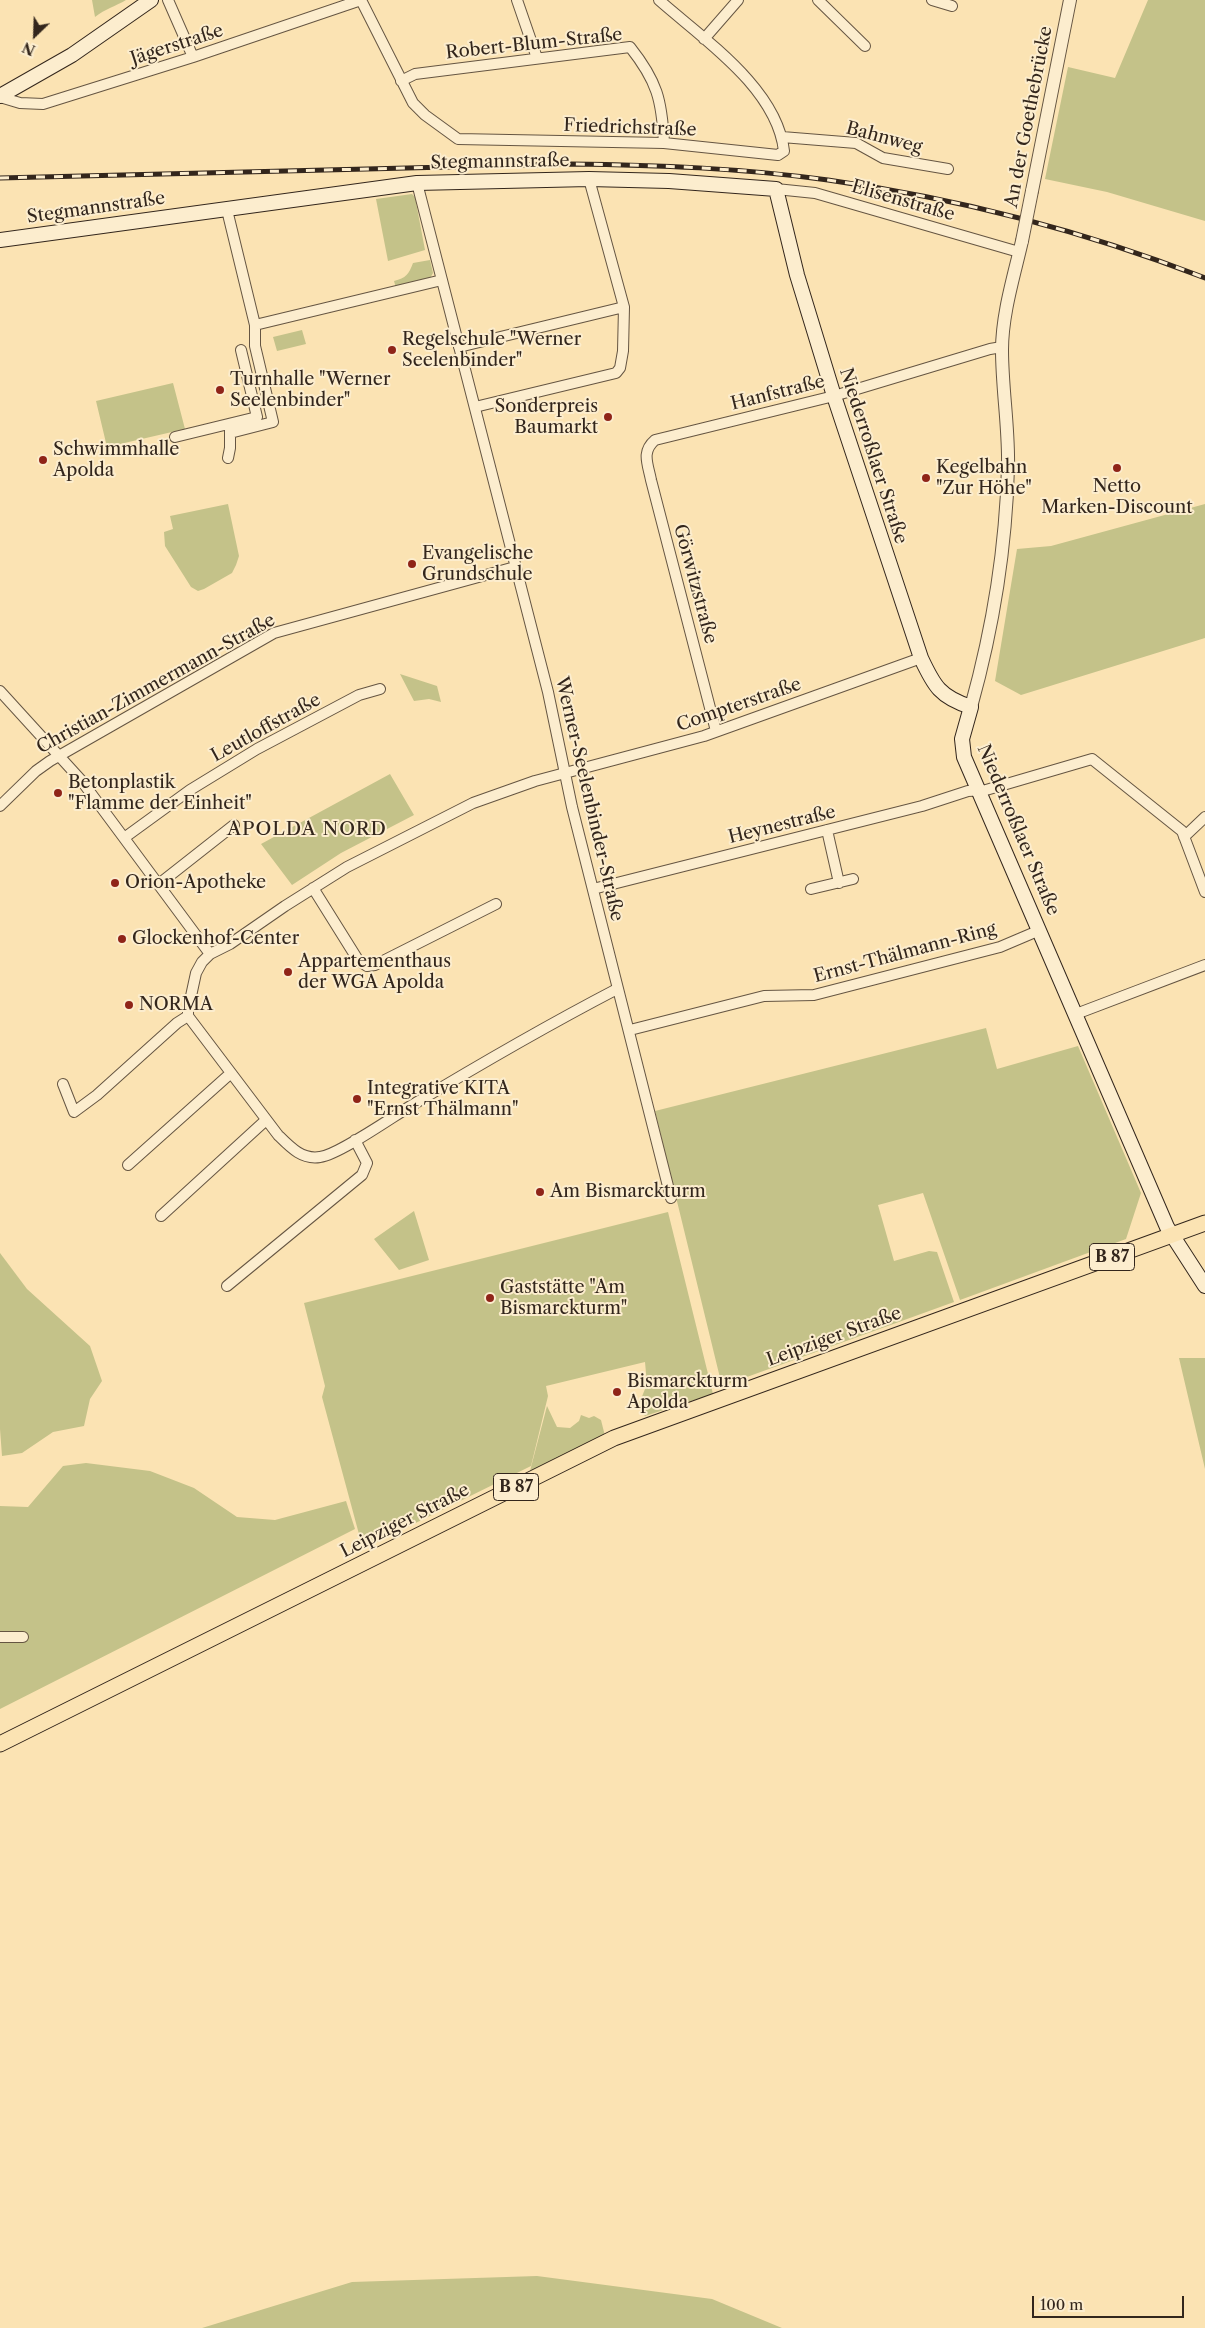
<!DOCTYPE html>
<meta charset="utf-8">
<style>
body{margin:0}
#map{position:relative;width:1205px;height:2328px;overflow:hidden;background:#fbe3b3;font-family:"Libre Caslon Text",serif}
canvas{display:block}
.north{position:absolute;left:10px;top:10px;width:50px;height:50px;-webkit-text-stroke:4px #fcedce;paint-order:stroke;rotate:204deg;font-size:14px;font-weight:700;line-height:20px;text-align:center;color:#33261c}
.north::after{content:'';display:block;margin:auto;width:18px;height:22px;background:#33261c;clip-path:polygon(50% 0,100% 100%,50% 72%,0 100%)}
.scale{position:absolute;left:1032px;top:2296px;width:152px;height:22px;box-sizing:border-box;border:2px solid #33261c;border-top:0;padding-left:6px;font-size:15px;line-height:18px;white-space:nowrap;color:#33261c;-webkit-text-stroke:4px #fcedce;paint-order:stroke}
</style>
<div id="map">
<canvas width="1205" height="2328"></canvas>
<div class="north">N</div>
<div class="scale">100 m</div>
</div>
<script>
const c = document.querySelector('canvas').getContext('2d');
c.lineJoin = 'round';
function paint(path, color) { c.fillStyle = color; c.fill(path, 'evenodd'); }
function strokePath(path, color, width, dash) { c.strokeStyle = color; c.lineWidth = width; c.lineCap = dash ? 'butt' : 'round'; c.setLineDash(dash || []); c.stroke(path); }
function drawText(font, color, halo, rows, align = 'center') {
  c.font = font + ' "Libre Caslon Text",serif'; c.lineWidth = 4; c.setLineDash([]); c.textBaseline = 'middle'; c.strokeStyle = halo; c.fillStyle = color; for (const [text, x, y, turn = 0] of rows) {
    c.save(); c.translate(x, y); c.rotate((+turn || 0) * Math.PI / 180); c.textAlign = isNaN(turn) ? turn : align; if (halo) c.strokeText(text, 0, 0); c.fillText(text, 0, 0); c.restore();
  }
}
paint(new Path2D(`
 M92,0H126C116,6 105,9 95,17Z
 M1148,0H1205V221L1107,192L1045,179L1068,67L1115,78Z
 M412,194L415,197L425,250L388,261L376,199Z
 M430,260L433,273L429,280L396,288L394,281C406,278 409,274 413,263Z
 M302,330L306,344L277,351L273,337Z
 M173,383L185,429L107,447L96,401Z
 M228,504L239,556L236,565L232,573L204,589L198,591L191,587L165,546L164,532L173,529L170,516Z
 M1205,504V638L1021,695L995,681L1017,549L1051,546Z
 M400,674L437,686L441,702L429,699L414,701Z
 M390,774L414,815L341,853L292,885L261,844Z
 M986,1028L997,1069L1078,1046L1141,1193L1126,1239L960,1300L923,1193L878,1205L894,1261L929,1251L937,1252L954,1302L722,1386L655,1111Z
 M414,1211L429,1260L399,1270L374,1239Z
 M668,1212L713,1394L645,1416L639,1409V1404L647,1384L645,1362L546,1386L548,1396L531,1466L363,1549L322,1397L325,1386L304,1303Z
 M0,1253L27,1289L90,1346L102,1381L90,1399L84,1426L53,1432L22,1453L2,1456L0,1429Z
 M1179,1358H1205V1469Z
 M547,1406L557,1427L570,1428L579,1421L581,1415L589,1418L594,1416L601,1420L605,1436L530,1471Z
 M86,1463L150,1471L194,1488L237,1517L275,1520L346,1501L355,1529L0,1709V1506L28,1507L63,1466Z
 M537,2276L712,2299L782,2328H202L352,2282Z`), '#c4c289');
const minor = new Path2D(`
 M168,0L193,57
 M361,0L413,103L425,115L458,139L664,143L778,155L784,151C777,88 703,39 659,0
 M517,0L537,58
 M818,0L865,46
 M932,0L952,6
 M704,39L738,0
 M401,81L415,74L630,47C657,81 662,100 664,143
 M0,97L20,103L43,104L193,57L361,0
 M782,137L856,143L883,158L948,169
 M417,183L548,692L572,807L671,1198
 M776,189L815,193L1019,252
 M227,210L255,325V346L273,422L230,433
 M255,325L442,280
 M459,347L624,307
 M475,407L616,373L620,368L623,351L624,307L589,179
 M175,437L257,417L241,350
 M228,458L230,448V427
 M0,691L81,780L210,954
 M716,731L651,480C648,464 641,452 655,440L834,396L990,349L1002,347
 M0,806L36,771L50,761L274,633L515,567
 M827,830L839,883
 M1184,837L1205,817
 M124,838L190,790L257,749L359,695L380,689
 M159,884L234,825
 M313,888L358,960L367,966L375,965L496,904
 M593,889L922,806L968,791L986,790L1092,759L1182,831L1205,892
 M811,889L853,879
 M617,989C546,1026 477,1066 409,1107C391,1118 338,1155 320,1157C302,1160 290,1147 278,1135L188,1016V1010L196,973L202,962L210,954L230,944L285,906L347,867L473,803L535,781L704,736L921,658
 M1076,1014L1205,965
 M630,1030L764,996L814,995L1000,947L1040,930
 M63,1084L74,1112L97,1095L177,1023L188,1016
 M128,1165L231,1073
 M161,1216L266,1120
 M227,1286L362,1175L367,1163L355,1140
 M0,1637H23`);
const tertiary = new Path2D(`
 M1032,191L1070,0
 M971,707C993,628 1006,549 1008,467C1009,428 1002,389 1002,350C1002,314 1014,276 1022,241`);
const secondary = new Path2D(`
 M0,96L72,55L151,0
 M0,240L417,183L589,179L669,181L776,189L797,275L834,396L921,658C934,686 940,697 971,707L962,739L964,757L1167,1227L1205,1286`);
const primary = new Path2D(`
 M0,1744L614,1438L1205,1223`);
strokePath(minor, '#655542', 12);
strokePath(tertiary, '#655542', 14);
strokePath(secondary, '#33261c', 16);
strokePath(primary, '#33261c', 17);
strokePath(minor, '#fcedce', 10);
strokePath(tertiary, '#fcedce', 12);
strokePath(secondary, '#fcedce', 14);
strokePath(primary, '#fbe3b3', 15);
const rail = new Path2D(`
 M0,178L570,164C656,165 742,168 828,180C956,198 1084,231 1205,278`);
strokePath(rail, '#33261c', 5);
strokePath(rail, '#fcedce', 3, [9]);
const tertiaryBridge = new Path2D(`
 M1022,241L1032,191`);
strokePath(tertiaryBridge, '#655542', 14, []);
strokePath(tertiaryBridge, '#fcedce', 12);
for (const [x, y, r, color] of [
 [392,350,5,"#8f2418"],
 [220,390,5,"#8f2418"],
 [608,417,5,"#8f2418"],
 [43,460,5,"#8f2418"],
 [1117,468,5,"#8f2418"],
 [926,478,5,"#8f2418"],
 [412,564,5,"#8f2418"],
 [58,793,5,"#8f2418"],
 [115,883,5,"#8f2418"],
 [122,939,5,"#8f2418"],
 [288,972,5,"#8f2418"],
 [129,1005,5,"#8f2418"],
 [357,1099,5,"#8f2418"],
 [540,1192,5,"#8f2418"],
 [490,1298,5,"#8f2418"],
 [617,1392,5,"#8f2418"]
]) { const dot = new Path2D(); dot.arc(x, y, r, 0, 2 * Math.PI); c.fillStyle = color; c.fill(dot); strokePath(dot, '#fcedce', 2); }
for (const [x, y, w] of [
 [1112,1257,45],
 [516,1487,45]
]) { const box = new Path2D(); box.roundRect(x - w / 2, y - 13.5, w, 27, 4); c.fillStyle = '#fcedce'; c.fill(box); strokePath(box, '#33261c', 1); }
drawText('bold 16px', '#33261c', null, [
 ["B 87",1112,1257],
 ["B 87",516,1487]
]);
drawText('18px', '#33261c', '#fcedce', [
 ["Robert-Blum-Straße",534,44,-6],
 ["Jägerstraße",177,45,-18],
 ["An der Goethebrücke",1029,117,-79],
 ["Friedrichstraße",630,128,2],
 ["Bahnweg",884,138,15],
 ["Stegmannstraße",500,162,-1],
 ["Elisenstraße",903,201,16],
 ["Stegmannstraße",96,208,-8],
 ["Hanfstraße",778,393,-14],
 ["Niederroßlaer Straße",873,456,72],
 ["Görwitzstraße",695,584,75],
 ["Christian-Zimmermann-Straße",156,684,-29],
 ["Compterstraße",739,705,-19],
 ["Leutloffstraße",266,728,-29],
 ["Werner-Seelenbinder-Straße",589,799,77],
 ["Heynestraße",782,825,-14],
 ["Niederroßlaer Straße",1018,830,67],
 ["Ernst-Thälmann-Ring",905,953,-15],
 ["Leipziger Straße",834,1337,-20],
 ["Leipziger Straße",405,1521,-27]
]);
drawText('18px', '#33261c', '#fcedce', [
 ["Regelschule \"Werner",402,340],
 ["Seelenbinder\"",402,361],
 ["Turnhalle \"Werner",230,380],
 ["Seelenbinder\"",230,401],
 ["Sonderpreis",598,407,"right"],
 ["Baumarkt",598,428,"right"],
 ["Schwimmhalle",53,450],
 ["Apolda",53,471],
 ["Kegelbahn",936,468],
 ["\"Zur Höhe\"",936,489],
 ["Netto",1117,487,"center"],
 ["Marken-Discount",1117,508,"center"],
 ["Evangelische",422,554],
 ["Grundschule",422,575],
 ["Betonplastik",68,783],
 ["\"Flamme der Einheit\"",68,804],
 ["Orion-Apotheke",125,883],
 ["Glockenhof-Center",132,939],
 ["Appartementhaus",298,962],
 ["der WGA Apolda",298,983],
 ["NORMA",139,1005],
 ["Integrative KITA",367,1089],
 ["\"Ernst Thälmann\"",367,1110],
 ["Am Bismarckturm",550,1192],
 ["Gaststätte \"Am",500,1288],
 ["Bismarckturm\"",500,1309],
 ["Bismarckturm",627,1382],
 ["Apolda",627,1403]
], 'left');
c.letterSpacing = '1px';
drawText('19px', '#33261c', '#fcedce', [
 ["APOLDA NORD",307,830]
]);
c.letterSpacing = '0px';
</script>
